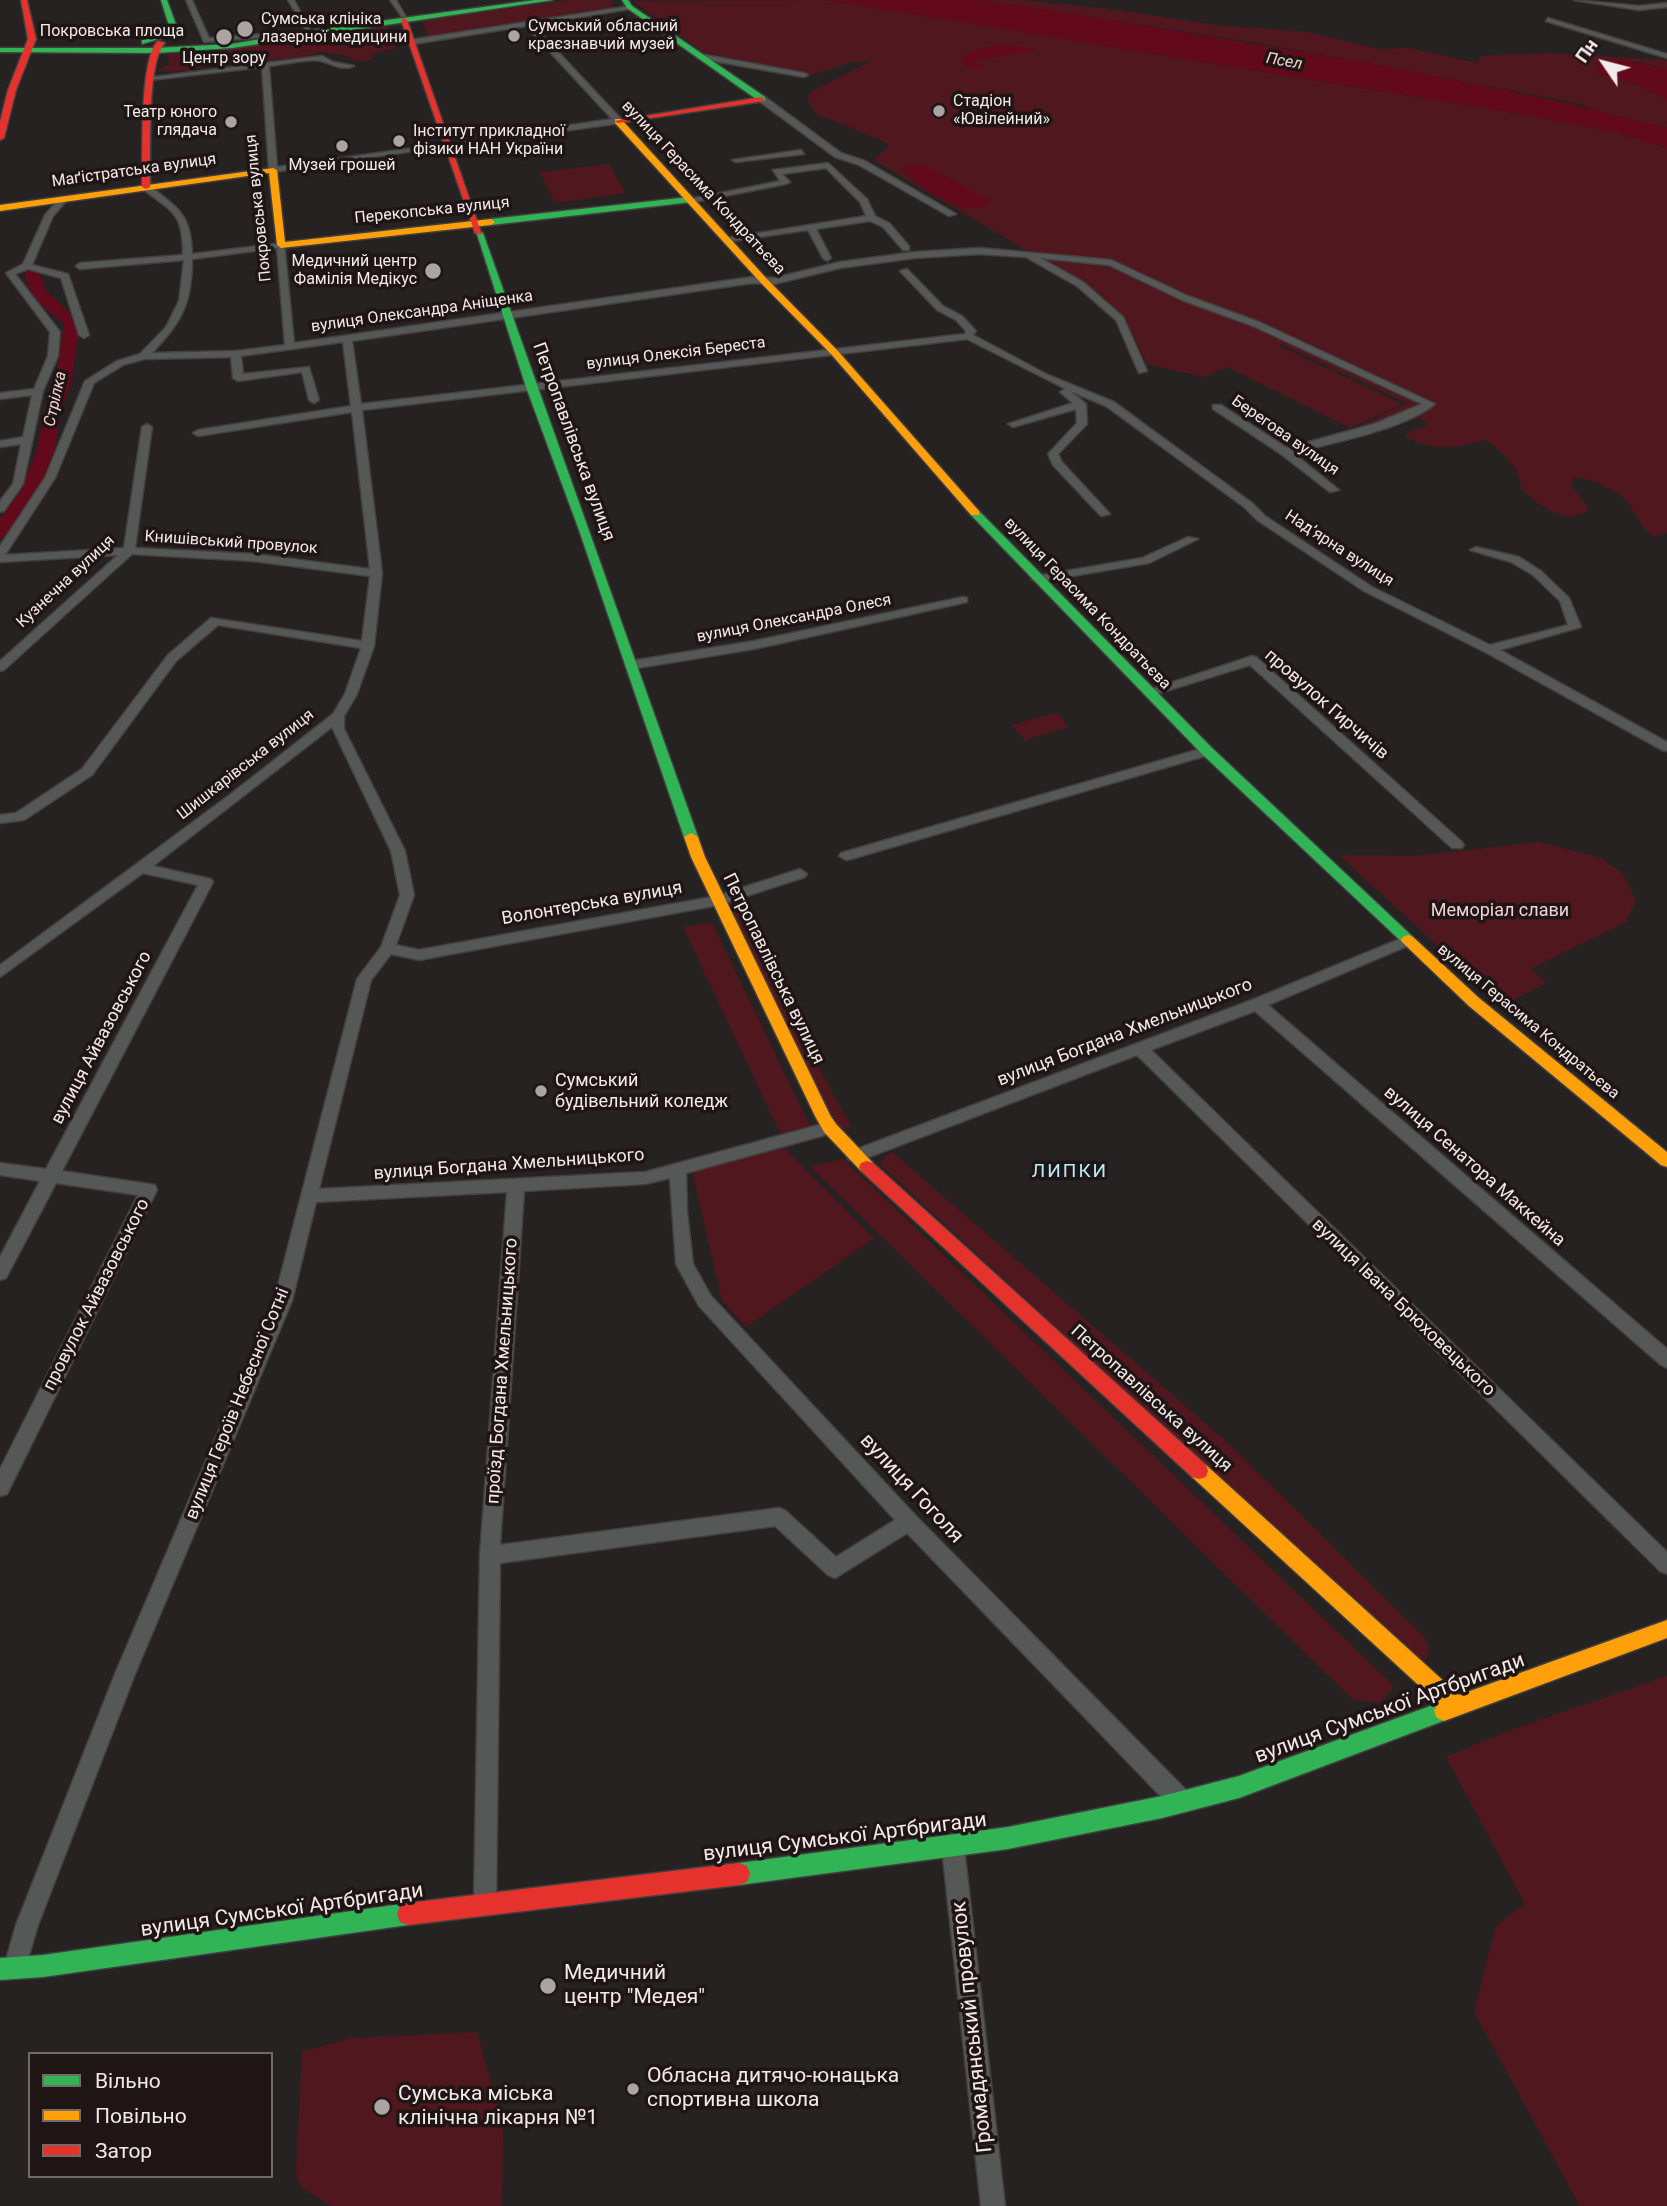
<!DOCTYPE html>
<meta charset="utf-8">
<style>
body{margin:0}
#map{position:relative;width:1667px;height:2206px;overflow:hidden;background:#272222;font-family:Roboto,sans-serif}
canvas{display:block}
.legend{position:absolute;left:28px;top:2052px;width:245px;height:126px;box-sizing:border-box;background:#201515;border:2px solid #746a6a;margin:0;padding:9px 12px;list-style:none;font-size:21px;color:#f1eae9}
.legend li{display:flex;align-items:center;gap:14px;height:35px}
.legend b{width:35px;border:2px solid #746a6a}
.north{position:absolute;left:1569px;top:28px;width:70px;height:70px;-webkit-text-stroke:5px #201515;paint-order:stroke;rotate:305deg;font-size:19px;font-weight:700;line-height:28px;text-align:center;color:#f1eae9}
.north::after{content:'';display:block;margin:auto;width:24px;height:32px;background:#f1eae9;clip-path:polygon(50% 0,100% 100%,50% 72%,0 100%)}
</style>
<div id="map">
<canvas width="1667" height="2206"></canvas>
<ul class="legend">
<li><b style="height:9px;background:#30b455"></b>Вільно</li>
<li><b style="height:9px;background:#ff9f0a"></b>Повільно</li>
<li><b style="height:9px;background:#e5322d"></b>Затор</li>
</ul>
<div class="north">Пн</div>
</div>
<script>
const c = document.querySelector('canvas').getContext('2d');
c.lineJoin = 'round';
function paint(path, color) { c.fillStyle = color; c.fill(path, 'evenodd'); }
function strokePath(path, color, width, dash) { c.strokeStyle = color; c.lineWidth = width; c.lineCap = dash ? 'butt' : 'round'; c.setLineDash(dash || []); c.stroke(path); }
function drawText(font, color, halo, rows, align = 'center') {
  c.font = font + ' Roboto,sans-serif'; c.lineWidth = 7; c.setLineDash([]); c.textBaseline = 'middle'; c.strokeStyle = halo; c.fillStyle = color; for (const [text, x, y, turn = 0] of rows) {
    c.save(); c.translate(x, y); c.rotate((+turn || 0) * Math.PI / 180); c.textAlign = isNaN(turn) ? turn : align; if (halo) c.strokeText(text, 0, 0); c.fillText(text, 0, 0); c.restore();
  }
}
paint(new Path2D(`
 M569,0H611L614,8L429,38L422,21Z
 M826,0L1532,116L1619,133L1667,148V533L1653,537C1640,527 1637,513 1626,500C1615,489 1589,478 1574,477L1571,485L1589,509C1567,529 1538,504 1521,489C1521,466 1503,455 1487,440C1455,447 1435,453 1405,436L1409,432L1426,426L1427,423L1419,418L1367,434L1354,429L1407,403L1281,344L1279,346L1402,404L1350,428L1227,367L1204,377L1147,364L1125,318L1099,293L879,163L874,159L889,146L883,141L817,114L807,100L811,92L871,61L853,62L811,75L703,52L633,1Z
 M980,0H1020L1110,9L1215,25L1306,32L1380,49L1408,48L1477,63L1481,56L1550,53L1667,60V68L1639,62L1597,64L1596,72L1632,82L1667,100V128L1589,109L1583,104L1259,43Z
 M386,25L391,35L398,37L393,40L397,49L379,51L370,57L373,60L358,62L344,55L321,52L302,57L230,64L216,68L217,65L190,69L193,71H178L174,74L169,70L157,71L169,64L168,54L212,51Z
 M609,164L626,193L555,203L540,172Z
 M1057,713L1069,727L1025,740L1012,725Z
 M1538,842L1601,858L1623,874L1636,901L1626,922L1530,969L1547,983L1502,1005L1339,855L1416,856Z
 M742,900L791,1016L851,1127L839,1131L727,904Z
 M712,923L810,1126L780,1133L683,927Z
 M781,1145L874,1238L746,1327L722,1300L692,1171Z
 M892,1152L1228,1443L1427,1640L1429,1652L1424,1660L1413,1659L880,1164L885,1156Z
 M843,1159L1394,1686L1381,1703L1353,1700L811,1167Z
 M1667,1676V2206H1580L1474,2012L1496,1926L1525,1904L1446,1757L1508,1731Z
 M477,2032L503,2126L502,2206H332L302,2188L296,2175L302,2052L351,2038Z`), '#51171e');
paint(new Path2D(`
 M826,0H980L1057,11L1386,66L1562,102L1667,128V148L1619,133L1532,116Z
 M999,44L1038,50L981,59L975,63L981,67L978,69L961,64L966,53Z
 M1619,60L1667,68V100L1632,82L1596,73L1597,64Z
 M917,164L925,165L991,202C967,222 919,188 902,168Z`), '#62091c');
paint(new Path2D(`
 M32,267L39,271L46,291L80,322L72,379L60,415L55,450L39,491L7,536L0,538V519L21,490L37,450L44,415L56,379L64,323C46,309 26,296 25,271Z`), '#62091c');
const street = new Path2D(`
 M186,0H192L209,38L307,31L311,33L204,42Z
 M288,0H294L310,30H306Z
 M390,0H396L406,17H402Z
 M1574,0L1639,6L1667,3V7L1639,10Z
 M631,6L629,9L533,25L621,119V123L455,146L458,142L612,119L526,26L413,44L410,40Z
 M1548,18L1667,54V58L1546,21Z
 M700,54L804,73L808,75L804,77L697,58Z
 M322,56L333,62L354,66C341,71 333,64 321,61C311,58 281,65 269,66L277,167L450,143L454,145L273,172L269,170L262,67L150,80L146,78Z
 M759,97H765L841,153L865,161L956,214L949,216L859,165L835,157L759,101Z
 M801,150L804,154L736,162L732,160Z
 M828,163L867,199L875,216L889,223L909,246V250H903L883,227L870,221L816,229L831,258L827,261L823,258L808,230L725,242L721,239L866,216L860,202L826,168L782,174L790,182L786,184L689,203L685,200L780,181L773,170Z
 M143,185H149C178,209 191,213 192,254L284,243L294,343L752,277L774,278L840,262L915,252L979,248L1111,260L1188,296L1259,322L1435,404C1405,429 1332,443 1293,453L1339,490L1330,492L1281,454L1213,409V405H1221L1287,448L1374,424L1422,404L1253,326L1182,300L1109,265L1040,258L1083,282L1123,317L1147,371L1139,373L1116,320L1077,286L1026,257L979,254L915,258L840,268L774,284L752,283L352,341L361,404L965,334L966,331L956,320L937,310L900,271L907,269L943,306L962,316L976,331L973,335L1048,375L1114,402L1252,503L1265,516L1372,587L1490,645L1568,625L1560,601L1533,575L1511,562L1470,550L1476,547L1519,557L1541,571L1569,598L1581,627L1500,650L1667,742V751L1662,750L1485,652L1364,591L1257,520L1244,507L1106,406L1070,391L1086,404L1087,424L1058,454L1062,462L1110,514L1101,516L1053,465L1048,454L1077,423L1076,409L1013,427L1008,424L1073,403L1060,392L1066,389L967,339L362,410L382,573L374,646L357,694L344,716V729L405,851L414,895L396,945L419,950L717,896L800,869L807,874L805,877L719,905L419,960L391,954L371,980L319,1189L645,1172L830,1122L836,1124L838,1128L836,1132L686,1173L687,1212L693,1264L711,1296L916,1516L1189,1793L1192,1801L1189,1809L1181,1812L1173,1809L907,1533L835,1578L828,1575L775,1526L500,1563L496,1904L493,1912L485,1915L477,1912L474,1904L480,1555L507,1192L316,1202L292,1301L135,1674L38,1925L23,1975L15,1978L7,1975L4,1967L16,1925L115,1674L274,1301L357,979L381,947L400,895L391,851L332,727L153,866L211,879L213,882L62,1171L149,1184L155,1185L157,1190L7,1494L0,1496V1469L138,1195L56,1183L6,1278L0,1280V1257L40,1181L0,1175V1163L46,1169L198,885L143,873L0,977V965L231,794L333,714L345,694L361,648L218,625L176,661L92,775L24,820L0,823V815L16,813L82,769L168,655L211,618L362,641L370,576L253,561L132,554L4,670L0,671V661L118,555L0,562V546L45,478L85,381L117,361L140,354L166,327L179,301L184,260L80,269L76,266L80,263L183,255C183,212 173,213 143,189ZM277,248L285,345L236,351L152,353C182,322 192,303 192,259ZM343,342L351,406L198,430L193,433L198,436L352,412L370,569L253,554L135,548L152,427L147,424L142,427L124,548L5,555L55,478L94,383L123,365L144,359L231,357L233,378L238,381L302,372L309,400L314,403L319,400L309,367L243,374L241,356ZM670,1178L676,1264L699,1306L895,1520L836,1557L786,1511L779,1508L500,1545L524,1191L645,1184Z
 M61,197L68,199L53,216L32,265L68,274L89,335L84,338L79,335L61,278L28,269L15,274L60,332L58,356L43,391L23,484L4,511L0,512V501L13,484L21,444L0,447V441L23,437L32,395L0,399V393L34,389L48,356L50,332L6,273L23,264L45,215Z
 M1188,537L1198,539L1149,563L1037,582L1031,579L1037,576L1142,558Z
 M963,597L967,598V602L754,649L631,669L625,665L631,661L754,641Z
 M1252,656L1256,657L1462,842L1464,845L1462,848H1452L1250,665L1153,695L1149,696L1143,692Z
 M1207,747L1212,748V754L851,859L846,860L839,856L841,853Z
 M1407,936L1412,938L1414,941L1412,944L1268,1005L1667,1349V1368L1661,1365L1255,1011L1151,1050L1667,1552V1574L1660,1571L1137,1055L861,1160H849L847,1156L849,1152L1252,1000Z
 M953,1837L961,1840L964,1848L1005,2206H981L942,1848L945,1840Z`);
const fast = new Path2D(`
 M161,0H167L179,33L142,44V40L171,32Z
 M535,0H553L232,48L155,53L0,52V48H155L232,44L307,31Z
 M622,0H628L632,6L765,97V101H759L627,8Z
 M689,197L692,198V202L491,225L487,222L491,219Z
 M476,231L483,233L698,837L696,840L691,841L684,837L579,530L526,387Z
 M971,511H979L1212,748L1413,937L1415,940L1413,943H1403L1202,754L971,515Z
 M1444,1701L1451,1704L1454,1711L1451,1718L1239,1798L1162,1818L1008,1849L739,1885L731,1882L728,1874L731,1866L739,1863L1008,1827L1162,1796L1239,1776Z
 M408,1903L416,1906L419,1914L416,1922L408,1925L43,1977L0,1980V1958L43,1955Z`);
const slow = new Path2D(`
 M615,119H621L767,279L837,350L979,511V515H971L831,354L761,283L615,123Z
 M273,168L277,170L285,242L491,219L495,222L491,225L281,248L277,245L269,173L0,211V205Z
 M691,833L698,837L705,857L830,1115L836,1124L873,1163L875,1167L873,1171H861L824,1132L815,1116L691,857L684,837Z
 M1408,935L1413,937L1479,998L1667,1152V1167L1661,1165L1469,1006L1403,943L1401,940L1403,937Z
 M1199,1463L1206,1465L1459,1695L1667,1620V1638L1444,1721L1437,1718L1434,1711L1438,1703L1192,1477L1190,1471L1192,1465Z`);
const jam = new Path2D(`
 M21,0H27L36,39L16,90L4,138L0,140V122L8,90L28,39Z
 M404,18L407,20L482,235L475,233L401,20Z
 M158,41L165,43C146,62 151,157 150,187L146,189L142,187C143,158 139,58 158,41Z
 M762,97L765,101L618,123L614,121Z
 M867,1161L873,1163L1206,1465L1208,1471L1206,1477L1199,1479L1192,1477L861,1171L859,1167L861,1163Z
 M739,1863L747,1866L750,1874L747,1882L739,1885L408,1925L400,1922L397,1914L400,1906L408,1903Z`);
strokePath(street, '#423f3f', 3);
strokePath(fast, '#423f3f', 3);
strokePath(slow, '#423f3f', 3);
strokePath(jam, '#423f3f', 3);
paint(street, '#565757');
paint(fast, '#30b455');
paint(slow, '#ff9f0a');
paint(jam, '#e5322d');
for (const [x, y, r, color] of [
 [245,29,9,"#aaa4a3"],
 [514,36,7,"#aaa4a3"],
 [224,37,9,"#aaa4a3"],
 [939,111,7,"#aaa4a3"],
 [231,122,7,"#aaa4a3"],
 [399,141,7,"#aaa4a3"],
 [342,146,7,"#aaa4a3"],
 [433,271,9,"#aaa4a3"],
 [541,1091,7,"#aaa4a3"],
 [548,1986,9,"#aaa4a3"],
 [633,2089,7,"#aaa4a3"],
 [382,2107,9,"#aaa4a3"]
]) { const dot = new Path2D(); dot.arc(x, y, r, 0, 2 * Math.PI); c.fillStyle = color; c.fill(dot); strokePath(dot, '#201515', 2.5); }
drawText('16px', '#f1eae9', '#201515', [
 ["Сумська клініка",261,20],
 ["лазерної медицини",261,38],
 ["Сумський обласний",528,27],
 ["краєзнавчий музей",528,45],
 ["Центр зору",224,59,"center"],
 ["Стадіон",953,102],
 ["«Ювілейний»",953,120],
 ["Театр юного",217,113,"right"],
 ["глядача",217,131,"right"],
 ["Інститут прикладної",413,132],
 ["фізики НАН України",413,150],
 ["Музей грошей",342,166,"center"],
 ["Медичний центр",417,262,"right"],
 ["Фамілія Медікус",417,280,"right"]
], 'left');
drawText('16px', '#f1eae9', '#201515', [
 ["Покровська площа",112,32],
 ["Маґістратська вулиця",134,171,-8],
 ["вулиця Герасима Кондратьєва",703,188,47],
 ["Покровська вулиця",259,208,-96],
 ["Перекопська вулиця",432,211,-6],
 ["вулиця Олександра Аніщенка",422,312,-8],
 ["вулиця Олексія Береста",676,354,-7],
 ["Берегова вулиця",1285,436,35],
 ["Книшівський провулок",231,543,4],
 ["Надʼярна вулиця",1339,549,33],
 ["Кузнечна вулиця",66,582,-43],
 ["вулиця Герасима Кондратьєва",1087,604,46],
 ["вулиця Олександра Олеся",794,619,-11],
 ["Шишкарівська вулиця",246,765,-38],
 ["вулиця Герасима Кондратьєва",1528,1022,40]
]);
drawText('italic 16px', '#f2d6d6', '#201515', [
 ["Псел",1284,62,10],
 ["Стрілка",56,399,-78]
]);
drawText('18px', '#f1eae9', '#201515', [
 ["Петропавлівська вулиця",573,442,70],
 ["провулок Гирчичів",1326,705,41],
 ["Волонтерська вулиця",592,904,-10],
 ["Петропавлівська вулиця",773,969,64],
 ["вулиця Богдана Хмельницького",1125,1033,-21],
 ["вулиця Айвазовського",102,1038,-62],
 ["вулиця Богдана Хмельницького",509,1165,-4],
 ["вулиця Сенатора Маккейна",1474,1167,41],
 ["провулок Айвазовського",97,1295,-63],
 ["вулиця Івана Брюховецького",1403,1308,44],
 ["проїзд Богдана Хмельницького",503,1371,-86],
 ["Петропавлівська вулиця",1151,1399,42],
 ["вулиця Героїв Небесної Сотні",238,1404,-68]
]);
drawText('18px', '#f0d3d3', '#201515', [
 ["Меморіал слави",1500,911]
]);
drawText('18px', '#f1eae9', '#201515', [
 ["Сумський",555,1081],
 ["будівельний коледж",555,1102]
], 'left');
c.letterSpacing = '2px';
drawText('19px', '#b5eefa', '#201515', [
 ["ЛИПКИ",1070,1172]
]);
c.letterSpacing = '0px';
drawText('21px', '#f1eae9', '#201515', [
 ["вулиця Гоголя",911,1489,47],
 ["вулиця Сумської Артбригади",1390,1709,-20],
 ["вулиця Сумської Артбригади",845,1838,-7],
 ["вулиця Сумської Артбригади",282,1911,-8],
 ["Громадянський провулок",973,2027,-96]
]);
drawText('21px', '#f1eae9', '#201515', [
 ["Медичний",564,1974],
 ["центр \"Медея\"",564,1998],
 ["Обласна дитячо-юнацька",647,2077],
 ["спортивна школа",647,2101],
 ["Сумська міська",398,2095],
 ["клінічна лікарня №1",398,2119]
], 'left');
</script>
